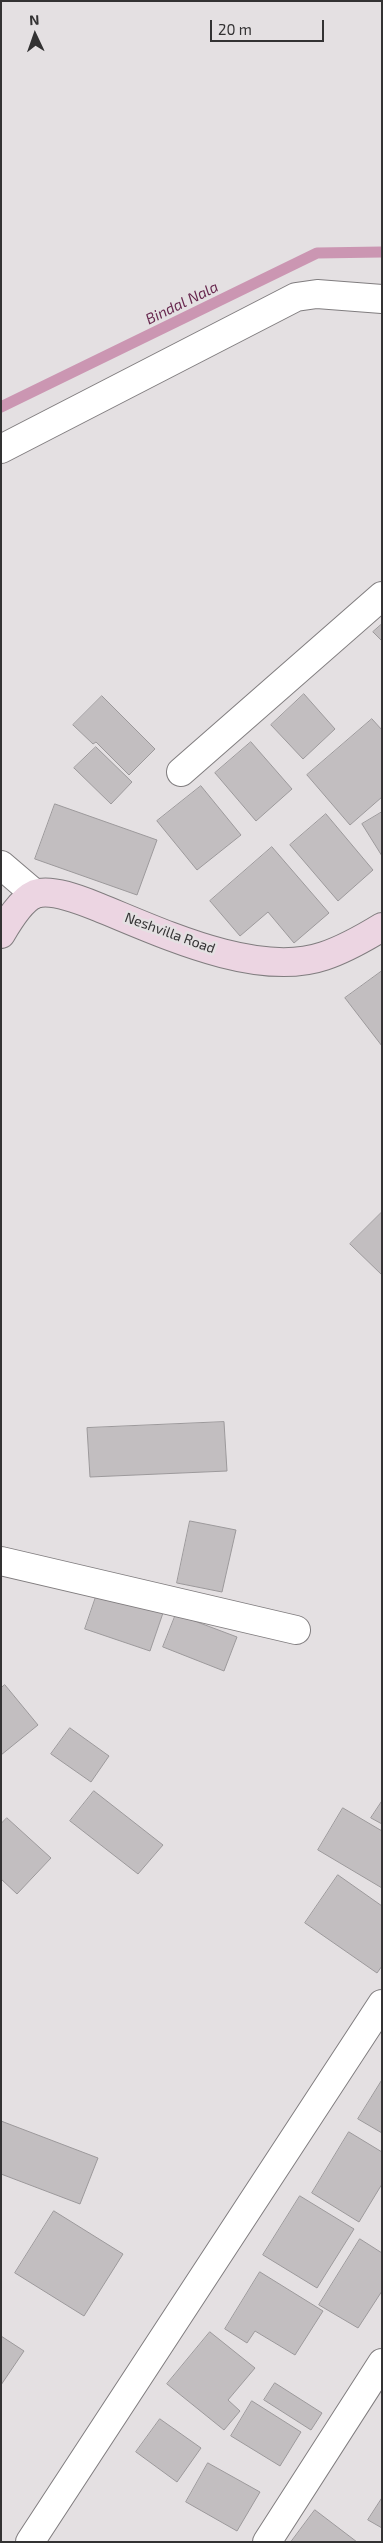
<!DOCTYPE html>
<style>
body{margin:0}
#map{position:relative;width:383px;height:2543px;overflow:hidden;background:#e4e0e2;font-family:"Exo 2",sans-serif}
canvas{display:block}
.frame{position:absolute;inset:0;border:2px solid #333233;pointer-events:none}
.north{position:absolute;left:10px;top:10px;width:50px;height:50px;-webkit-text-stroke:4px #e4e0e2;paint-order:stroke;rotate:357deg;font-size:14px;font-weight:700;line-height:20px;text-align:center;color:#333233}
.north::after{content:'';display:block;margin:auto;width:18px;height:22px;background:#333233;clip-path:polygon(50% 0,100% 100%,50% 72%,0 100%)}
.scale{position:absolute;left:210px;top:20px;width:114px;height:22px;box-sizing:border-box;border:2px solid #333233;border-top:0;padding-left:6px;font-size:15px;line-height:18px;white-space:nowrap;color:#333233;-webkit-text-stroke:4px #e4e0e2;paint-order:stroke}
</style>
<div id="map">
<canvas width="383" height="2543"></canvas>
<div class="frame"></div>
<div class="north">N</div>
<div class="scale">20 m</div>
</div>
<script>
const c = document.querySelector('canvas').getContext('2d');
c.lineJoin = 'round';
function strokePath(path, color, width, dash) { c.strokeStyle = color; c.lineWidth = width; c.lineCap = dash ? 'butt' : 'round'; c.setLineDash(dash || []); c.stroke(path); }
function paint(path, color) { c.fillStyle = color; c.fill(path, 'evenodd'); }
function drawText(font, color, halo, rows, align = 'center') {
  c.font = font + ' "Exo 2",sans-serif'; c.lineWidth = 5; c.setLineDash([]); c.textBaseline = 'middle'; c.strokeStyle = halo; c.fillStyle = color; for (const [text, x, y, turn = 0] of rows) {
    c.save(); c.translate(x, y); c.rotate((+turn || 0) * Math.PI / 180); c.textAlign = isNaN(turn) ? turn : align; if (halo) c.strokeText(text, 0, 0); c.fillText(text, 0, 0); c.restore();
  }
}
strokePath(new Path2D(`
 M1,407L317,253L382,252`), '#cb96b2', 11);
const building = new Path2D(`
 M382,624V641L373,632Z
 M304,694L335,729L303,759L271,725Z
 M102,696L155,749L129,775L96,742L93,744L73,725Z
 M372,719L382,730V797L350,825L307,775Z
 M251,742L292,789L256,821L215,773Z
 M96,747L132,782L111,804L74,768Z
 M201,786L241,835L197,870L157,821Z
 M55,804L157,840L137,895L35,859Z
 M382,812V856L362,824Z
 M326,814L373,870L338,901L290,845Z
 M272,847L329,913L294,943L268,912L240,936L210,901Z
 M382,971V1046L345,998Z
 M382,1212V1275L350,1244Z
 M224,1422L227,1471L90,1477L87,1428Z
 M190,1521L236,1530L222,1592L177,1583Z
 M99,1588L164,1610L150,1651L85,1629Z
 M176,1614L237,1637L224,1671L163,1647Z
 M5,1685L38,1725L1,1755V1688Z
 M70,1728L109,1756L91,1782L51,1754Z
 M94,1791L163,1845L138,1874L70,1821Z
 M382,1801V1824L371,1818Z
 M343,1808L382,1831V1888L318,1850Z
 M7,1818L51,1858L17,1894L1,1879V1824Z
 M338,1875L382,1906V1966L377,1973L305,1923Z
 M382,2080V2133L358,2119Z
 M1,2121L98,2158L80,2204L1,2174Z
 M349,2132L382,2152V2184L359,2222L312,2193Z
 M300,2196L354,2229L317,2288L263,2255Z
 M54,2211L123,2254L84,2316L15,2273Z
 M360,2239L382,2253V2291L358,2328L319,2305Z
 M260,2272L323,2311L295,2355L255,2331L247,2343L225,2329Z
 M210,2332L255,2368L228,2400L240,2411L224,2430L167,2384Z
 M1,2336L24,2351L1,2385Z
 M275,2383L322,2413L311,2430L264,2400Z
 M252,2401L301,2432L280,2466L231,2436Z
 M160,2419L201,2448L177,2482L136,2452Z
 M208,2463L260,2492L237,2531L186,2502Z
 M382,2498V2528L368,2520Z
 M315,2510L357,2542H291Z`);
paint(building, '#c2bec0');
strokePath(building, '#9c999b', 1);
const street = new Path2D(`
 M1,449L296,297L317,294L382,299
 M181,772L382,596
 M1,865L35,894
 M1,1561L296,1630
 M30,2542L382,2004
 M267,2542L382,2363`);
const secondary = new Path2D(`
 M1,934C8,922 21,900 35,894C52,888 83,901 98,907C160,932 257,979 324,956C345,949 364,938 382,927`);
strokePath(street, '#807d7f', 30);
strokePath(secondary, '#807d7f', 30);
strokePath(street, '#fff', 28);
strokePath(secondary, '#ecd5e2', 28);
drawText('14px', '#333233', '#e4e0e2', [
 ["Neshvilla Road",170,933,20]
]);
drawText('italic 15px', '#68284f', '#e4e0e2', [
 ["Bindal Nala",182,303,-26]
]);
</script>
